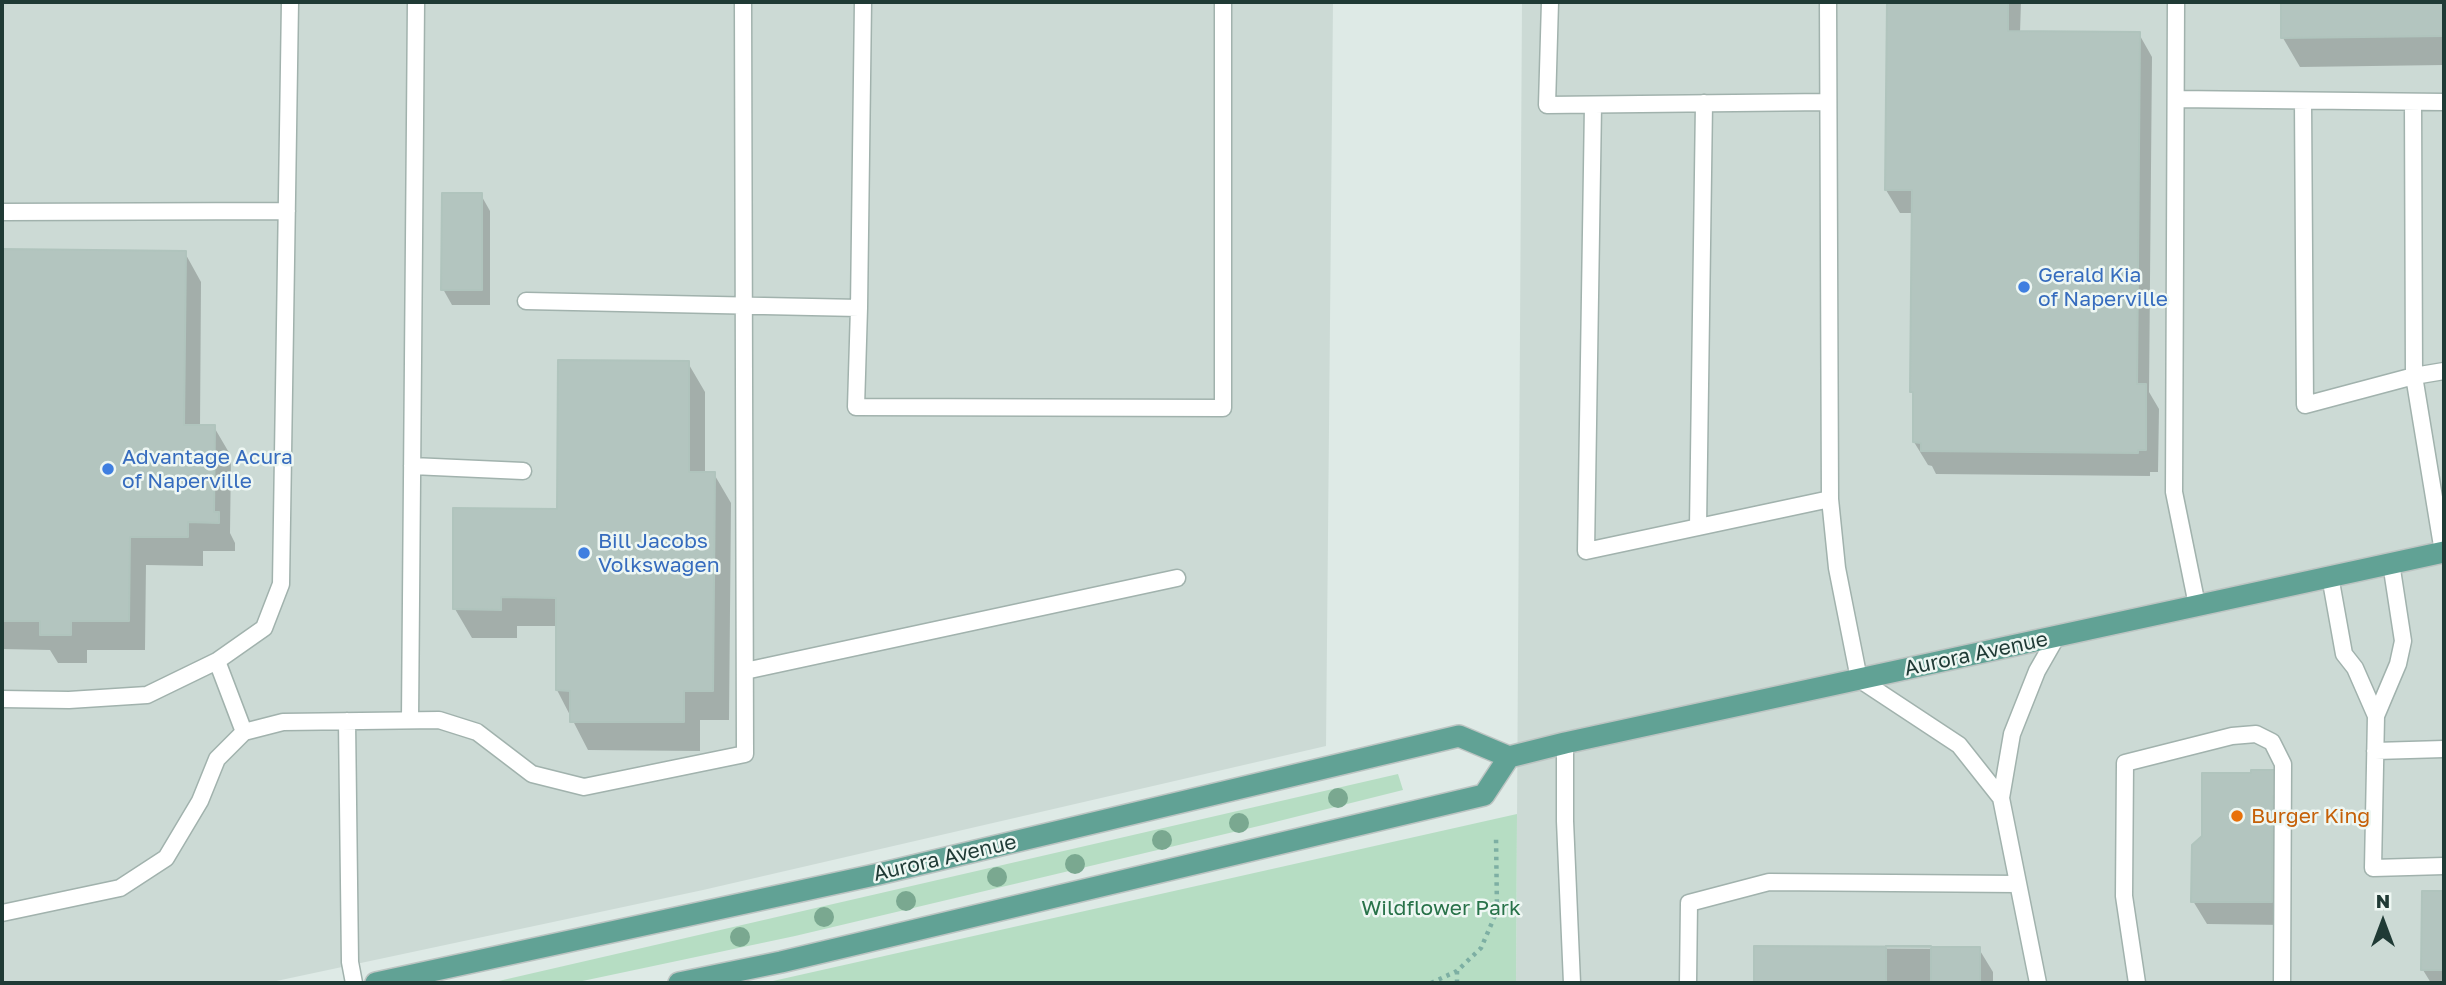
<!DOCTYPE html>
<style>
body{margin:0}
#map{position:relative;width:2446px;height:985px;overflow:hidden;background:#deeae6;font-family:"Golos Text",sans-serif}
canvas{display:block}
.frame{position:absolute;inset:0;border:4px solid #1f3a35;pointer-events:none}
.north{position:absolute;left:2348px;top:887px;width:70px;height:70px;-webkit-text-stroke:5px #eef7f3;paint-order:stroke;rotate:0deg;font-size:19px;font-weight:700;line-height:28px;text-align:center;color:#1f3a35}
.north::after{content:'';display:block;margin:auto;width:24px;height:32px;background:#1f3a35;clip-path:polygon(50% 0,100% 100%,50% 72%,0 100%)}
</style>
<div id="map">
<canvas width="2446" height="985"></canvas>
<div class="frame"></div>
<div class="north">N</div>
</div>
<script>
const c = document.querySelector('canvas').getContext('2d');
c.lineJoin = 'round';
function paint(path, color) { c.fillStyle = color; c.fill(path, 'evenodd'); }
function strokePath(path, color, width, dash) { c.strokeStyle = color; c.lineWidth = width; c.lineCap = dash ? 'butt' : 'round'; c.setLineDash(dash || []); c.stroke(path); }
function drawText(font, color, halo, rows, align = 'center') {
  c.font = font + ' "Golos Text",sans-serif'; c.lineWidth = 5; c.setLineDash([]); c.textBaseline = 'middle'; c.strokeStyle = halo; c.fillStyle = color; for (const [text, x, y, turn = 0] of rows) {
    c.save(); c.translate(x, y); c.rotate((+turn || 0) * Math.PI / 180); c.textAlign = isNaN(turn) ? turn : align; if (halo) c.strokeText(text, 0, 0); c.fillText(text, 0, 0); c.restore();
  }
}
paint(new Path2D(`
 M2,2H1333L1326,746L703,890L267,983H2Z
 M1522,2H2444V983H1516Z`), '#ccdad5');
paint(new Path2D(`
 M1398,774L1403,790L1263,825L795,936L573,983H490Z
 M1517,814L1516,983H764Z`), '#b6ddc3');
paint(new Path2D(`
 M1888,2H2021L2020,33L2139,34L2152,57L2149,392L2159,409L2158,472H2150V476L1936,474L1932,466L1928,465L1914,442L1915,396L1912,391L1914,213H1900L1886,190Z
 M2282,2H2444V65L2300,67L2283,38Z
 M481,195L490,211V305H452L443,289Z
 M2,251L185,253L201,282L200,427H214L231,456L230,533L235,543V551H203V566L146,565L145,650H87V663H58L50,650L2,649Z
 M688,363L705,392V474H714L731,503L729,720H700V751L588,750L557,690L558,626H517V638H472L455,609L559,511Z
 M2274,772L2288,795L2285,925L2207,924L2193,901L2203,837L2252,775Z
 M2423,893H2444V983H2431L2423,970Z
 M1756,948L1979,949L1993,972V983H1756Z`), '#0003');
const building = new Path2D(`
 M1887,2H2008V31L2140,32L2137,384H2146V450H2138V453L1921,451V443L1913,442V392H1910L1912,190H1885Z
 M2281,2H2444V36L2281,38Z
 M442,193H482V290H441Z
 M2,249L186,251L184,425H215L214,512H219V523L188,522V537H130L129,621H71V635H40V621H2Z
 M558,360L689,361V472H715L713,691H684V722H570V691L556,690V598L501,597V610L453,609V508L557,509Z
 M2251,770H2275V796H2273L2272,902H2191L2192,845L2202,836V773H2251Z
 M2422,891H2444V970H2421Z
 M1754,946L1980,947V983H1754Z
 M1886,946H1931V983H1886Z`);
paint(building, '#b3c5bf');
strokePath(building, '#b0c4bd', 2);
const service = new Path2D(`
 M1550,2L1547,105L1828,102
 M1828,2L1830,499L1837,568L1859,679L1959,745L2001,798
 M2176,2L2174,492L2197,605
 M2176,99L2444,102
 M2303,101L2305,405L2414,376L2444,371
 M2413,102L2414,376L2443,552
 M1593,105L1586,551L1830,499
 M2,212L287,211
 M526,301L859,308L856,407L1223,408V2
 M859,308L863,2
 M412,466L523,471
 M1698,527L1704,103
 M2391,563L2403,641L2398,664L2376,716L2373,868L2444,866
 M2330,576L2344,654L2355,668L2376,716
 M217,661L244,732
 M745,671L1177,578
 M2,699L69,700L147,695L217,661L264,628L281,584L290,2
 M410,719L416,2
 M347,721L350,962L354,983
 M1565,743V821L1572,983
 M2375,751L2444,749
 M2,913L120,888L166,858L200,801L217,759L244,732L283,722L439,720L477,732L532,774L584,787L745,754L743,2
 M1688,983L1689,903L1769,882L2017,884
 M2038,983L2001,798L2012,734L2037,671L2057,636
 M2137,983L2124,896L2125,763L2232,736L2256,734L2272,742L2283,764L2282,983`);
const primary = new Path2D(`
 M376,983L879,874L1459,736L1509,757L1565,743L2444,552
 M679,983L781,962L1484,795L1509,757`);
strokePath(service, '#a1b2ad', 19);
strokePath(primary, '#bcc4c2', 24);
strokePath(new Path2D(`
 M1457,971V983
 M1431,983L1457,971L1481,948L1497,911L1496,836`), '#7dafa3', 4.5, [3.5, 5]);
strokePath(service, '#fff', 16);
strokePath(primary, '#61a295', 21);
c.fillStyle = '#7aa890';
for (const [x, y] of [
 [1338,798],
 [1239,823],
 [1162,840],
 [1075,864],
 [997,877],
 [906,901],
 [824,917],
 [740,937]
]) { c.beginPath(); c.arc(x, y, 10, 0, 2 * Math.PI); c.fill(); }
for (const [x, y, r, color] of [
 [2024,287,7,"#3f7fe0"],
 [108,469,7,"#3f7fe0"],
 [584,553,7,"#3f7fe0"],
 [2237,816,7,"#e8710a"]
]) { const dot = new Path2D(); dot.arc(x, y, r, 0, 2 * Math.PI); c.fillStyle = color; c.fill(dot); strokePath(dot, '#eef7f3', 2.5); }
drawText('21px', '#366cbe', '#eef7f3', [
 ["Gerald Kia",2038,275],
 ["of Naperville",2038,299],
 ["Advantage Acura",122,457],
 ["of Naperville",122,481],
 ["Bill Jacobs",598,541],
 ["Volkswagen",598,565]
], 'left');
drawText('21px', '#1f3a35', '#eef7f3', [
 ["Aurora Avenue",1976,654,-12],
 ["Aurora Avenue",945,858,-13]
]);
drawText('21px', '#c56008', '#eef7f3', [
 ["Burger King",2251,816]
], 'left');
drawText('21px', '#287249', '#eef7f3', [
 ["Wildflower Park",1441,908]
]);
</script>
